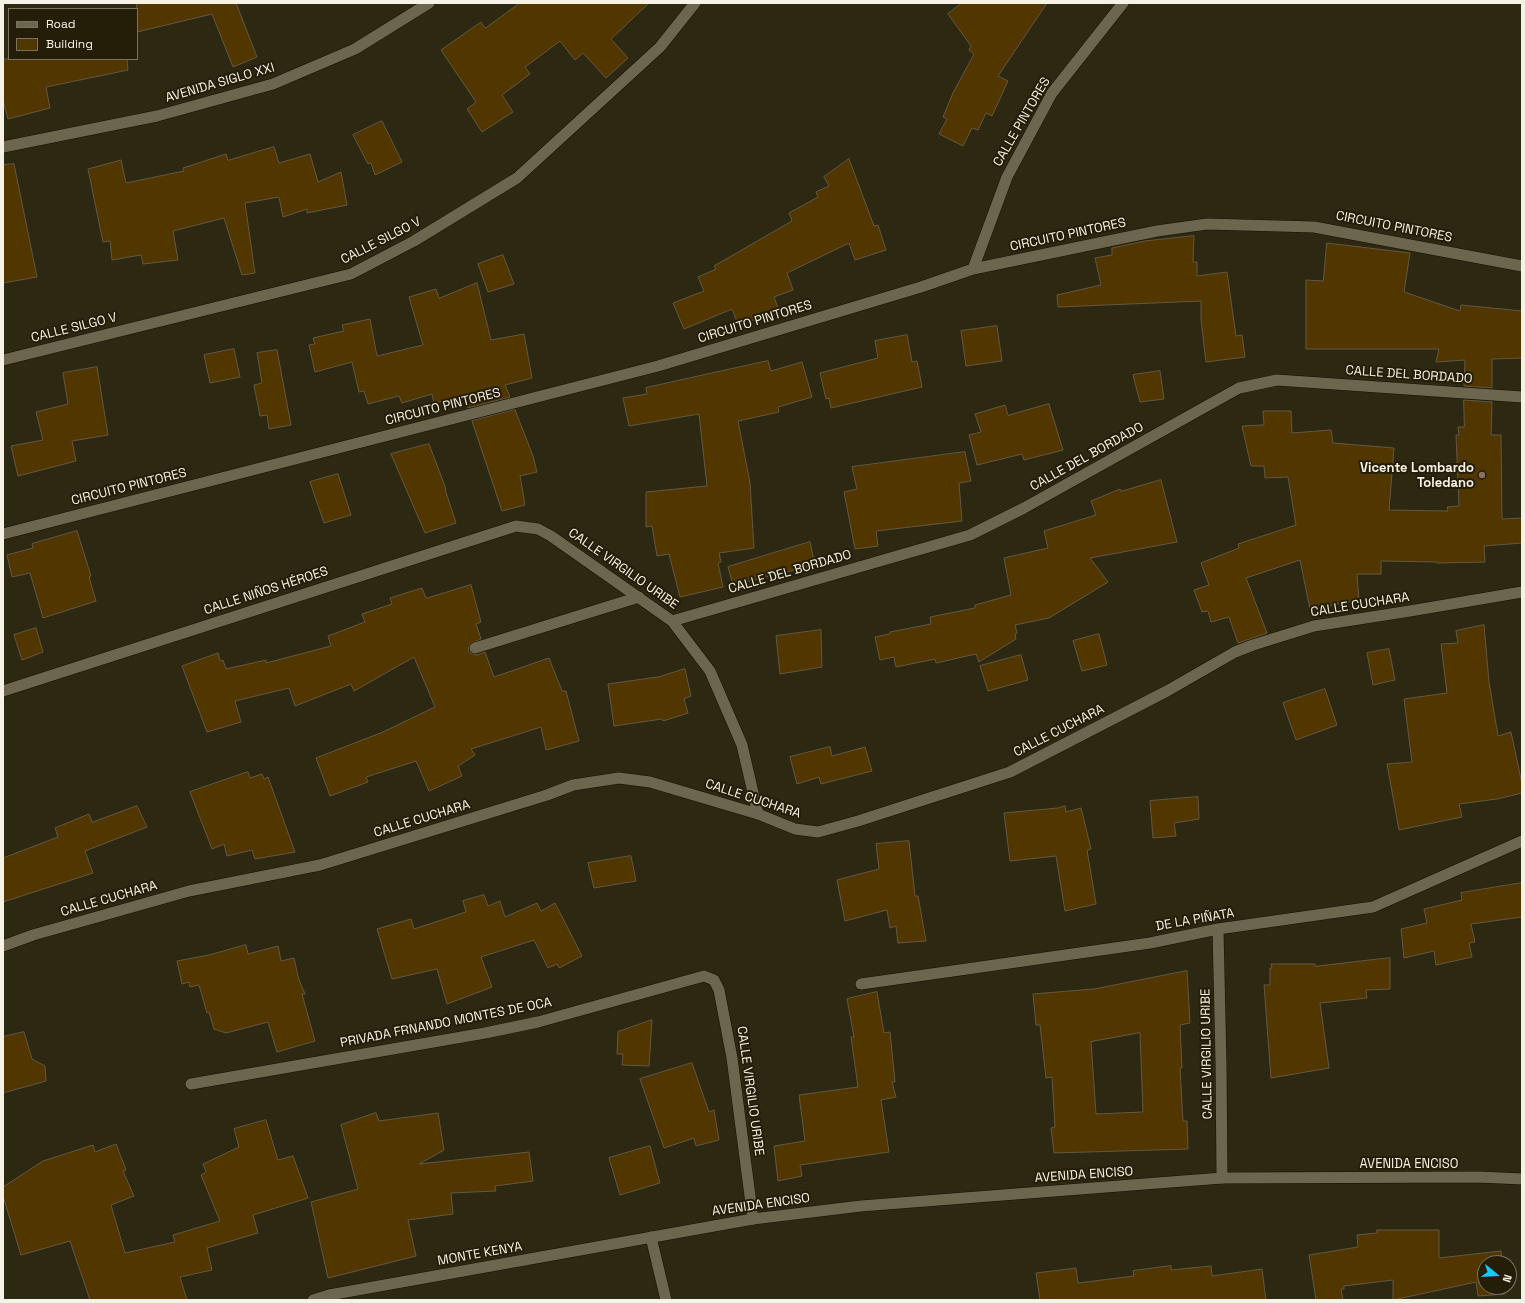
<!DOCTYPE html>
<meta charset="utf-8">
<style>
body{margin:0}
#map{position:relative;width:1525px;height:1303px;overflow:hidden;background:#2d2812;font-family:"Space Grotesk",sans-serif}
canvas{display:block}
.frame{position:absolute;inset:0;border:4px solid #f6f2e5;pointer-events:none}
.legend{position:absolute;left:8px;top:8px;width:130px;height:52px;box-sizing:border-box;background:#241e09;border:1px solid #787361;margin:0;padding:5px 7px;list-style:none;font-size:12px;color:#f6f2e5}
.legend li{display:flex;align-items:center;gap:8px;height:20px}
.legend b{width:20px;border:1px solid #787361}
.north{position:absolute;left:1477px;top:1255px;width:40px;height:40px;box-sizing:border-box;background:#241e09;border:1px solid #787361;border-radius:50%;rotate:108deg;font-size:11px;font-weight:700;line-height:16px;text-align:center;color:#f6f2e5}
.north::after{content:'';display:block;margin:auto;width:14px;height:18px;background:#10cafa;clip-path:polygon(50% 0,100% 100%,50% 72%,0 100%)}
</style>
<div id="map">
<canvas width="1525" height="1303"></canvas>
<div class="frame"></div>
<ul class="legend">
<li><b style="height:5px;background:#6d664f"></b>Road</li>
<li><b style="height:11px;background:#513600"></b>Building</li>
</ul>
<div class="north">N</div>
</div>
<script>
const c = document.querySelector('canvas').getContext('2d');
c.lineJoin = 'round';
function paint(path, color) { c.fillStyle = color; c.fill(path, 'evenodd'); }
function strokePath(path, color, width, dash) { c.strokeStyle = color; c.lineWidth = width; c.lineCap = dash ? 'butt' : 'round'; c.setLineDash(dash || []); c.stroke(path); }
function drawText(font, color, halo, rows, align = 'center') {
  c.font = font + ' "Space Grotesk",sans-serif'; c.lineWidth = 4; c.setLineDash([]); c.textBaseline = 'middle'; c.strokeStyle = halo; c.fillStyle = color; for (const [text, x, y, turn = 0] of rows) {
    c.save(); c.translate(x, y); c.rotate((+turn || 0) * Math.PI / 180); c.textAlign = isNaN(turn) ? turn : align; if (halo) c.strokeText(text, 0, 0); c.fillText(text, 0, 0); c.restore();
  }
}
const building = new Path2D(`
 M137,3H236L257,57L233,67L212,14L137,32Z
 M520,3H649L611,39L628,58L606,78L583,53L575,60L560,41L525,67L530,74L502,95L513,112L482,132L467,109L476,102L441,50L481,22L485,28Z
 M962,3H1047L998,76L1008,81L992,116L986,113L978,130L972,128L963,146L939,134L947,119L943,117L953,93L974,54L969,50L971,46L948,14Z
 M3,59H127L128,70L46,87L50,108L8,119L3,100Z
 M382,121L402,162L375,175L371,163L368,164L353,135Z
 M274,147L279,163L310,154L318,182L341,172L347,205L307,213V209L283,217L279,197L245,203L255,273L242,275L224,218L173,231L178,260L143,264L141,255L112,260L110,241L103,242L88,169L121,160L126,183L184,171L183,168L226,154L228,160Z
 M849,159L874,226L878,225L886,250L855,260L849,243L787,273L793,290L774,297L780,313L738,324L732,309L684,329L673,303L704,291L698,277L716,269L714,266L792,221L789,213L818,197L816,192L829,186L824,177Z
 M14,164L37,277L3,283V165Z
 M1194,236L1193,262H1197V276L1227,272L1236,336L1242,335L1245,357L1206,362L1201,320V301L1058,307L1057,295L1101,285L1095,258L1112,255V248L1145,241Z
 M1327,243L1410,253L1404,292L1460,311L1461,305L1522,311V358L1492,359V388L1464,386L1465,360L1436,362L1439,349H1306V280L1323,281Z
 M503,255L514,284L488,292L478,264Z
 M477,283L491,340L524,334L532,378L505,385L510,397L468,408L464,396L434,403L432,394L402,403L399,396L368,404L364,391L359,392L352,362L315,372L309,345L315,344L313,338L344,331L342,325L370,319L377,356L423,345L409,297L436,289L439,298Z
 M997,326L1002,361L966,366L961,331Z
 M907,335L912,362L917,361L922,387L831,408L829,398L826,399L820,373L878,358L875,341Z
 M234,349L240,377L210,383L204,355Z
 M277,350L291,425L269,429L267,415L260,416L254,385L262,383L257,353Z
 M768,361L771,371L802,362L812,397L778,407L779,412L738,421L750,483L754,548L719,553L721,562L718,563L723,587L680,597L669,554L657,556L652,526L646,527V492L707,486L699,414L629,426L623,398L647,394L646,388Z
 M97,367L108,435L72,441L76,461L18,476L11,446L43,440L36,412L68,404L63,373Z
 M1160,371L1164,399L1140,402L1133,375Z
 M1464,400L1492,402L1491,435H1501L1502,519L1522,518V543L1484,546L1485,562L1437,563V562L1381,561V574H1357L1359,600L1310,609L1300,560L1246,578L1267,633L1238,643L1229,617L1211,622L1208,611L1202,612L1194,590L1209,585L1201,563L1239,548L1238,544L1296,525L1288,477L1265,478L1264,466H1251L1242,426L1264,425L1263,411H1291L1292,433L1331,430L1333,443L1394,448L1389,510L1448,511L1447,507L1459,506L1456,435H1459L1458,427H1464Z
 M1049,404L1063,450L1024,460L1022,454L977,465L969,435L981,432L975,414L1005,405L1008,415Z
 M515,410L533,456L537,472L520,476L525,505L502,511L472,421Z
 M429,444L446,489H445L456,523L425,533L391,454Z
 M965,452L971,481L959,483L962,521L876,531L878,546L855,549L844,492L857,489L852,467Z
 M338,474L351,515L324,523L310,482Z
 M1161,480L1177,542L1090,558L1108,582L1049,618L1015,625L1017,633L1015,634L1016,639L979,662L976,654L936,663L935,659L896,667L894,657L880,660L875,637L890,634V632L931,624L930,617L975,608V605L1011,595L1004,558L1048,548L1044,531L1096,515L1091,501L1120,489L1121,491Z
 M77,531L91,576L89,577L96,601L43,618L30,573L12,577L7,555L33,548L32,544Z
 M810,542L815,565L733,585L728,567Z
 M471,585L481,622L476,624L481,639L470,644L468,650L470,653L477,655L485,652L494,677L549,658L562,691H566L579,741L546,750L541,727L471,749L475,755L458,766L462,776L429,791L416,761L366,777L368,782L330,796L316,758L383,732L435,707L414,657L354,691L351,684L295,706L289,688L235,701L241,722L207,732L182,666L218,653L220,661L223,660L226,669L266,660V663L331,646L328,636L365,622L362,614L392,604L390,598L422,588L426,598Z
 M1484,625L1489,682L1498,736L1511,732L1522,784V793L1497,799L1459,804L1462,817L1399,830L1387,764L1412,762L1404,699L1447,693L1441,644L1458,643L1456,631Z
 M36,628L43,652L22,660L14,635Z
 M821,630L822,667L780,674L776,636Z
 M1099,634L1107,665L1082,671L1073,641Z
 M1389,649L1395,680L1373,685L1367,653Z
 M1021,655L1028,680L988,691L980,666Z
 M685,669L691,696L684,699L688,713L663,721L662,719L614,726L608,684L658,677Z
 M1325,689L1337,725L1296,740L1283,703Z
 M830,747L832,756L865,747L872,771L821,784L819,777L797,784L790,757Z
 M248,772L250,778L262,774L264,779L268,777L295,852L255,859L252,850L227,856L224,844L212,849L190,792Z
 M1198,797L1199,819L1174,823L1176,836L1153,838L1150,801Z
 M137,806L147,827L85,851L93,873L3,902V858L58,837L55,828L89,814L92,822Z
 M1065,806L1066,812L1081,808L1091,849L1087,850L1096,904L1065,911L1056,856L1010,861L1004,813L1058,808Z
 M909,841L915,896H918L926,941L898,943L896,926L890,928L887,910L845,921L837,880L879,869L876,844Z
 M631,856L636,881L594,888L588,863Z
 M1522,883V917L1471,924L1475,942L1469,943L1472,957L1436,965L1434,951L1404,958L1401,929L1427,923L1424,909L1462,900L1461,893Z
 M484,895L488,906L500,901L505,917L537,903L541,911L555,903L582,956L559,968L557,964L548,968L534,940L481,957L492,987L447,1004L437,969L392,979L377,929L411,919L414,929L466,912L463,901Z
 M246,945L248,954L278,946L281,961L294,958L299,980L305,994H302L315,1041L277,1052L268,1022L226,1033L214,1029L209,1012L207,1013L199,985L190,987L189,982L182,984L177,961L209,955Z
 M1390,958V989L1366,990L1367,998L1320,1003L1329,1068L1271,1078L1264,985H1270V968H1272L1271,964H1315V966Z
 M1187,971L1190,1023L1180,1025L1182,1068H1180L1183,1121H1187L1188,1149L1054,1153L1051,1128L1055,1127L1052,1077L1046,1078L1040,1025H1036L1033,994L1094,989ZM1140,1033L1143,1112L1096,1114L1091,1042Z
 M877,992L884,1033L890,1032L895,1082H892L896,1097L881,1100L889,1152L800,1165L802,1176L778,1181L774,1146L805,1141L799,1095L858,1087L851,1037H854L847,999Z
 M652,1020L649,1066L622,1065L623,1054H617L618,1032Z
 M24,1032L32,1059L45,1066L46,1081L3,1093V1037Z
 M692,1063L709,1112L714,1110L719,1140L696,1146L694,1138L664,1148L640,1079Z
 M376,1113L379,1121L438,1113L444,1150L419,1164L529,1152L533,1181L495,1186L496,1191L451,1193L453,1214L408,1220L416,1256L328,1278L311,1202L358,1189L341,1125Z
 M266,1120L278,1160L293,1156L308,1198L253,1215L258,1233L207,1248L212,1270L180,1277L187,1300H90L70,1241L21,1255L3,1196V1187L43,1161L93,1145L95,1152L116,1144L126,1170L123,1171L134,1196L111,1205L125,1253L175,1242L173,1235L220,1221L201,1175L206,1172L203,1164L239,1147L234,1129Z
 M650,1146L660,1183L620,1195L609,1158Z
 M1377,1230H1439V1258L1501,1251L1502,1263H1485V1287H1505V1294L1478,1296L1476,1282L1393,1300V1280L1344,1286V1289H1341L1343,1300H1316L1309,1255L1358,1247L1357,1235L1377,1233Z
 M1171,1266V1270L1211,1266L1212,1276L1262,1269L1266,1300H1040L1036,1273L1076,1268L1078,1283L1134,1276L1133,1271Z`);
paint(building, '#513600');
strokePath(building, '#655843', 1);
const service = new Path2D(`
 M475,648L639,597`);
const minor = new Path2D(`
 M3,147L157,116L273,84L355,49L429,3
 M973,269L1007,177L1052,93L1123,3
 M3,360L351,274L414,241L517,178L660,47L695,3
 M3,534L658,366L921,287L973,269L1157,231L1207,224L1314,227L1522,266
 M672,621L970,535L1024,508L1239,388L1277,380L1522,397
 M3,691L516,526L538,529L551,536L672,621L710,671L742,745L758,814
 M1218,929L1221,1063L1222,1178
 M3,946L33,935L189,891L320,865L547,795L573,785L619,778L650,782L758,814L795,829L818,832L858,821L1010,772L1167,691L1235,652L1253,645L1314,626L1410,611L1522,592
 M861,984L1150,943L1218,929L1373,907L1522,841
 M191,1084L485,1033L538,1022L704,976L714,980L719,990L732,1058L753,1219
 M651,1237L666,1300`);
const secondary = new Path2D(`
 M313,1300L329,1295L753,1219L861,1206L1222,1178L1479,1177L1522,1179`);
strokePath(service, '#161000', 12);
strokePath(minor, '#161000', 12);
strokePath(secondary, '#161000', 12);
strokePath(service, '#6d664f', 11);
strokePath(minor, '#6d664f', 11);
strokePath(secondary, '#6d664f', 11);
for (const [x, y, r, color] of [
 [1482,475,4,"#8d6e63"]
]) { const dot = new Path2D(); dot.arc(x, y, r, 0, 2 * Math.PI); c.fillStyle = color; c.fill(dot); strokePath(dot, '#241e09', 1.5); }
drawText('13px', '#f6f2e5', '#241e09', [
 ["AVENIDA SIGLO XXI",220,83,-16],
 ["CALLE PINTORES",1022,122,-60],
 ["CIRCUITO PINTORES",1394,227,11],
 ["CIRCUITO PINTORES",1068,235,-12],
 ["CALLE SILGO V",381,241,-27],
 ["CIRCUITO PINTORES",755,322,-17],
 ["CALLE SILGO V",74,328,-14],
 ["CALLE DEL BORDADO",1409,375,4],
 ["CIRCUITO PINTORES",443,407,-14],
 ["CALLE DEL BORDADO",1087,457,-29],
 ["CIRCUITO PINTORES",129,487,-14],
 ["CALLE VIRGILIO URIBE",623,569,35],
 ["CALLE DEL BORDADO",790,572,-16],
 ["CALLE NIÑOS HÉROES",266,591,-18],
 ["CALLE CUCHARA",1360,605,-9],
 ["CALLE CUCHARA",1059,731,-27],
 ["CALLE CUCHARA",753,799,18],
 ["CALLE CUCHARA",422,819,-17],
 ["CALLE CUCHARA",109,899,-16],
 ["DE LA PIÑATA",1195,920,-10],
 ["PRIVADA FRNANDO MONTES DE OCA",446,1023,-11],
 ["CALLE VIRGILIO URIBE",1207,1054,-91],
 ["CALLE VIRGILIO URIBE",750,1091,82],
 ["AVENIDA ENCISO",1409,1164],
 ["AVENIDA ENCISO",1084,1175,-4],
 ["AVENIDA ENCISO",761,1205,-8],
 ["MONTE KENYA",480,1254,-10]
]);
drawText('bold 13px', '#f6f2e5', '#241e09', [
 ["Vicente Lombardo",1474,468],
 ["Toledano",1474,483]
], 'right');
</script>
